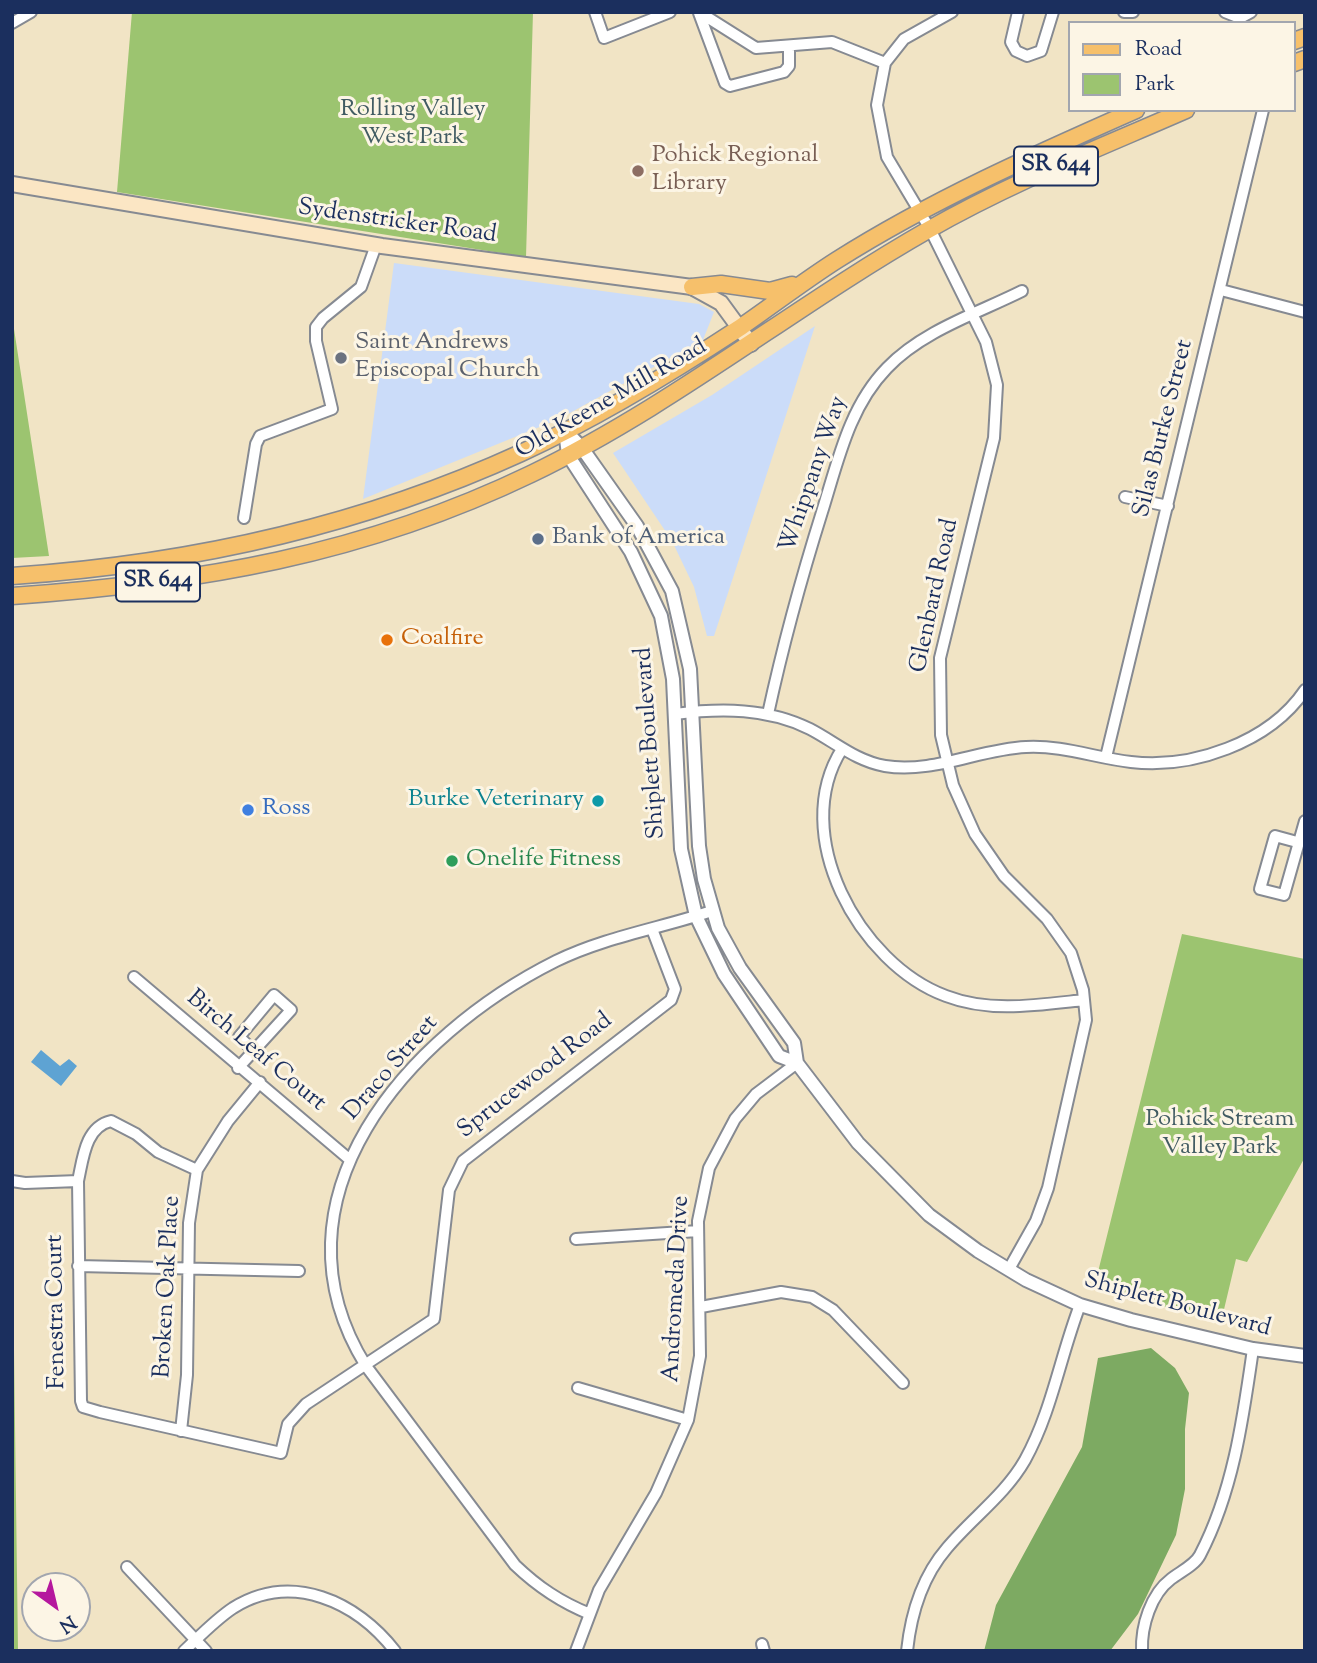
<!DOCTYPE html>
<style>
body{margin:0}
#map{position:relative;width:1317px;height:1663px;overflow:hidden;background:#f1e4c5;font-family:"Sorts Mill Goudy",serif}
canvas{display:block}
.frame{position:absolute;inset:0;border:14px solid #1b2f5e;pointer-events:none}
.legend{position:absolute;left:1068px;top:21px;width:228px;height:91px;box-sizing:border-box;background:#fcf5e5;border:2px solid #a2a6af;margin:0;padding:9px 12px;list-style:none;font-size:21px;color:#1b2f5e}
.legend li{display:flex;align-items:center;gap:14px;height:35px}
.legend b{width:35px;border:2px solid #a2a6af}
.north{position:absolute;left:21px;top:1572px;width:70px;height:70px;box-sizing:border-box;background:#fcf5e5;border:2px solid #a2a6af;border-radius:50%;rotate:146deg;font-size:19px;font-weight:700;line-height:28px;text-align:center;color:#1b2f5e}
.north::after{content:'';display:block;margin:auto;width:24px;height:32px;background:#b5179e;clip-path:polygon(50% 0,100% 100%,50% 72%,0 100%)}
</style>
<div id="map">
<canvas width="1317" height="1663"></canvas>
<div class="frame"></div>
<ul class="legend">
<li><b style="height:9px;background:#f6c06b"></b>Road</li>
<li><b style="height:19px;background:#9cc470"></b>Park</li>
</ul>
<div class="north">N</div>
</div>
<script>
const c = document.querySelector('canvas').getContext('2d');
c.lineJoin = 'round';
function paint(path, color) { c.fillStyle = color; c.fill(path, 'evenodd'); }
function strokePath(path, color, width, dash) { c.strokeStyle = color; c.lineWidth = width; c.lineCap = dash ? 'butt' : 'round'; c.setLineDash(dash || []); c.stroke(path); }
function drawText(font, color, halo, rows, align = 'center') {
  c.font = font + ' "Sorts Mill Goudy",serif'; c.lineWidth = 6; c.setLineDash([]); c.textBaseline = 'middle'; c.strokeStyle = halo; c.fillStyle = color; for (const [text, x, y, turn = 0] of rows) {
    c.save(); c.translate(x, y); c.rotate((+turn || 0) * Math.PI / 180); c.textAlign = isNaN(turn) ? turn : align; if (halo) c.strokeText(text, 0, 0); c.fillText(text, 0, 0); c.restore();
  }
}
paint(new Path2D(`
 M394,263L699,304L714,312L703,340L559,419L363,499Z
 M815,326L714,636H707L694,587L672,541L613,453L712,395Z`), '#cbdcf9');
paint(new Path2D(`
 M132,12H533L526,257L117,192Z
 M12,316L49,556L12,558Z
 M1182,934L1305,959V1157L1247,1262L1236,1259L1221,1322L1094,1288Z
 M12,1198L18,1651H12Z`), '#9cc470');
paint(new Path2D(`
 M1151,1348L1175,1368L1189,1393L1185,1429V1489L1176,1535L1138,1614L1110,1651H984L996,1605L1082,1447L1098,1358Z`), '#7daa62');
paint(new Path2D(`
 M41,1050L60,1066L69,1059L77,1066L61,1086L31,1062Z`), '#5ea3d3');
const minor = new Path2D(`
 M595,12L604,38L670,12
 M699,12L756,48L832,42L885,63
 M952,12L904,39L885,63L877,105L887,157L930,229L986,342L997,385L994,438L940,658L941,735L953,785L975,834L1004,876L1047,919L1071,953L1083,990L1086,1020L1048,1188L1036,1221L1009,1269
 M1018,12L1011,42L1016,51L1027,56L1041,51L1053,12
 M1124,12H1133
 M1225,12L1240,18L1251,12
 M699,13L725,83L730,86L784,72L789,66V46
 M12,23L31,12
 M1221,290L1305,312
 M1125,497L1168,506
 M244,518L256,444L260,436L332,409L316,341V327L323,318L361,287L376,245
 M675,714C721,708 768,708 810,729C835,742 856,761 885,766C932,774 980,749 1026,747C1062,745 1096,758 1131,762C1192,769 1269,743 1305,690
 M768,714C783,645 801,579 822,512C838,461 849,407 887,368C922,331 978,313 1022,291
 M842,749C788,834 859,964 946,996C990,1013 1038,1005 1084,1000
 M1106,757L1263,110
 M1297,842L1275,836L1260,889L1284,895L1305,821
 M134,977L349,1159
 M238,1068L291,1010L274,995L239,1037L254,1051
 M197,1170L158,1152L136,1134L111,1121C85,1127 83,1159 78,1181L81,1401L83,1407L100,1412L281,1453L288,1424L306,1404L434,1319L449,1190L463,1161L671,1000L675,989L652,929
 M12,1181L25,1183L78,1181
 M576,1239L698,1231
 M78,1266L299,1271
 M701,1307L781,1292L812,1297L833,1310L903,1383
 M578,1388L688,1420
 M181,1431L187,1375L189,1223L197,1170L228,1121L260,1082
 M127,1567L206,1651
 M590,1614C560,1602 538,1587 515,1565L366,1366C262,1199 408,1035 556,961C605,937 661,928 712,911
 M762,1644L764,1651
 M184,1651C200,1636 215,1620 233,1608C292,1571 357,1602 395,1651
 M576,1651L599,1590L656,1493L688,1420L700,1356L698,1221L709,1168L735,1119L756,1094L797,1063
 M907,1651C911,1613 922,1577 947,1548C972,1518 1005,1495 1025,1460C1052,1411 1060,1357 1080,1305
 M1142,1651C1141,1626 1151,1594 1171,1579C1180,1572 1195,1565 1200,1555C1233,1492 1243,1419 1253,1349`);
const tertiary = new Path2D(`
 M565,430L582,448L637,526L672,591L690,669L699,846L704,879L718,928L740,968L794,1043L797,1063L858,1143L929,1215L978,1251L1026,1280L1080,1305L1131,1320L1253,1349L1305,1356
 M565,430L568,455L631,552L661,616L673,679L681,849L696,916L724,974L779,1056L797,1063`);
const secondary = new Path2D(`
 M12,184L382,246L692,287L721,303L751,344`);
const primary = new Path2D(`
 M1294,41L1305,37
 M1294,63L1305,59
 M692,287L721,284L770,291L792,285
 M12,576C189,564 359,527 521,453C597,418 671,373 741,327C773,305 804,281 837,260C932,200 1034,155 1136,110
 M12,596C197,583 363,555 531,474C672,406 793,307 928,230C1010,183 1099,148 1186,110`);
strokePath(minor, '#868a92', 14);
strokePath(tertiary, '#868a92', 16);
strokePath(secondary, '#868a92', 18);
strokePath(primary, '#868a92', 19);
strokePath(minor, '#fff', 10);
strokePath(tertiary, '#fff', 12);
strokePath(secondary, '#fbe6c4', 14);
strokePath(primary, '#f6c06b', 16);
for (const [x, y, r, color] of [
 [638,171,7,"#8d6e63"],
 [341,358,7,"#6b7280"],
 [538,539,7,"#5c6f8a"],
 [387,640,7,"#e8710a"],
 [598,801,7,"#0f9aa8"],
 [248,810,7,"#3f7fe0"],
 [452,861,7,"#2e9e5b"]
]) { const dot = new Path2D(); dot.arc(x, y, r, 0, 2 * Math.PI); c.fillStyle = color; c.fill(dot); strokePath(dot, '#fcf5e5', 2.5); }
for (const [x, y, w] of [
 [1056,166,84],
 [158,582,84]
]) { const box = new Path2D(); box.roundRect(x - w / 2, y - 19.5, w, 39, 5); c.fillStyle = '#fcf5e5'; c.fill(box); strokePath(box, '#1b2f5e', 2); }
drawText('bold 23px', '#1b2f5e', null, [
 ["SR 644",1056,166],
 ["SR 644",158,582]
]);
drawText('24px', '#425c63', '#fcf5e5', [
 ["Rolling Valley",413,111],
 ["West Park",413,139],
 ["Pohick Stream",1220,1121],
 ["Valley Park",1220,1149]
]);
drawText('24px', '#785e54', '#fcf5e5', [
 ["Pohick Regional",652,157],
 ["Library",652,185]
], 'left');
drawText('24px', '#1b2f5e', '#fcf5e5', [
 ["Sydenstricker Road",397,223,8],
 ["Old Keene Mill Road",612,400,-30],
 ["Silas Burke Street",1165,429,-76],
 ["Whippany Way",815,475,-71],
 ["Glenbard Road",936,596,-78],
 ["Shiplett Boulevard",652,743,-94],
 ["Birch Leaf Court",255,1052,40],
 ["Draco Street",392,1069,-49],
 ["Sprucewood Road",536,1077,-38],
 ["Broken Oak Place",169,1287,-87],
 ["Andromeda Drive",678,1289,-87],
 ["Shiplett Boulevard",1177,1306,15],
 ["Fenestra Court",58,1312,-91]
]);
drawText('24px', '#5b616d', '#fcf5e5', [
 ["Saint Andrews",355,344],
 ["Episcopal Church",355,372]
], 'left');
drawText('24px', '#4e5e75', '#fcf5e5', [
 ["Bank of America",552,539]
], 'left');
drawText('24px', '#c56008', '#fcf5e5', [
 ["Coalfire",401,640]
], 'left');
drawText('24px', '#0d838f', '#fcf5e5', [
 ["Burke Veterinary",584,801]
], 'right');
drawText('24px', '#366cbe', '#fcf5e5', [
 ["Ross",262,810]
], 'left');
drawText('24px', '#27864d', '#fcf5e5', [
 ["Onelife Fitness",466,861]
], 'left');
</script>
